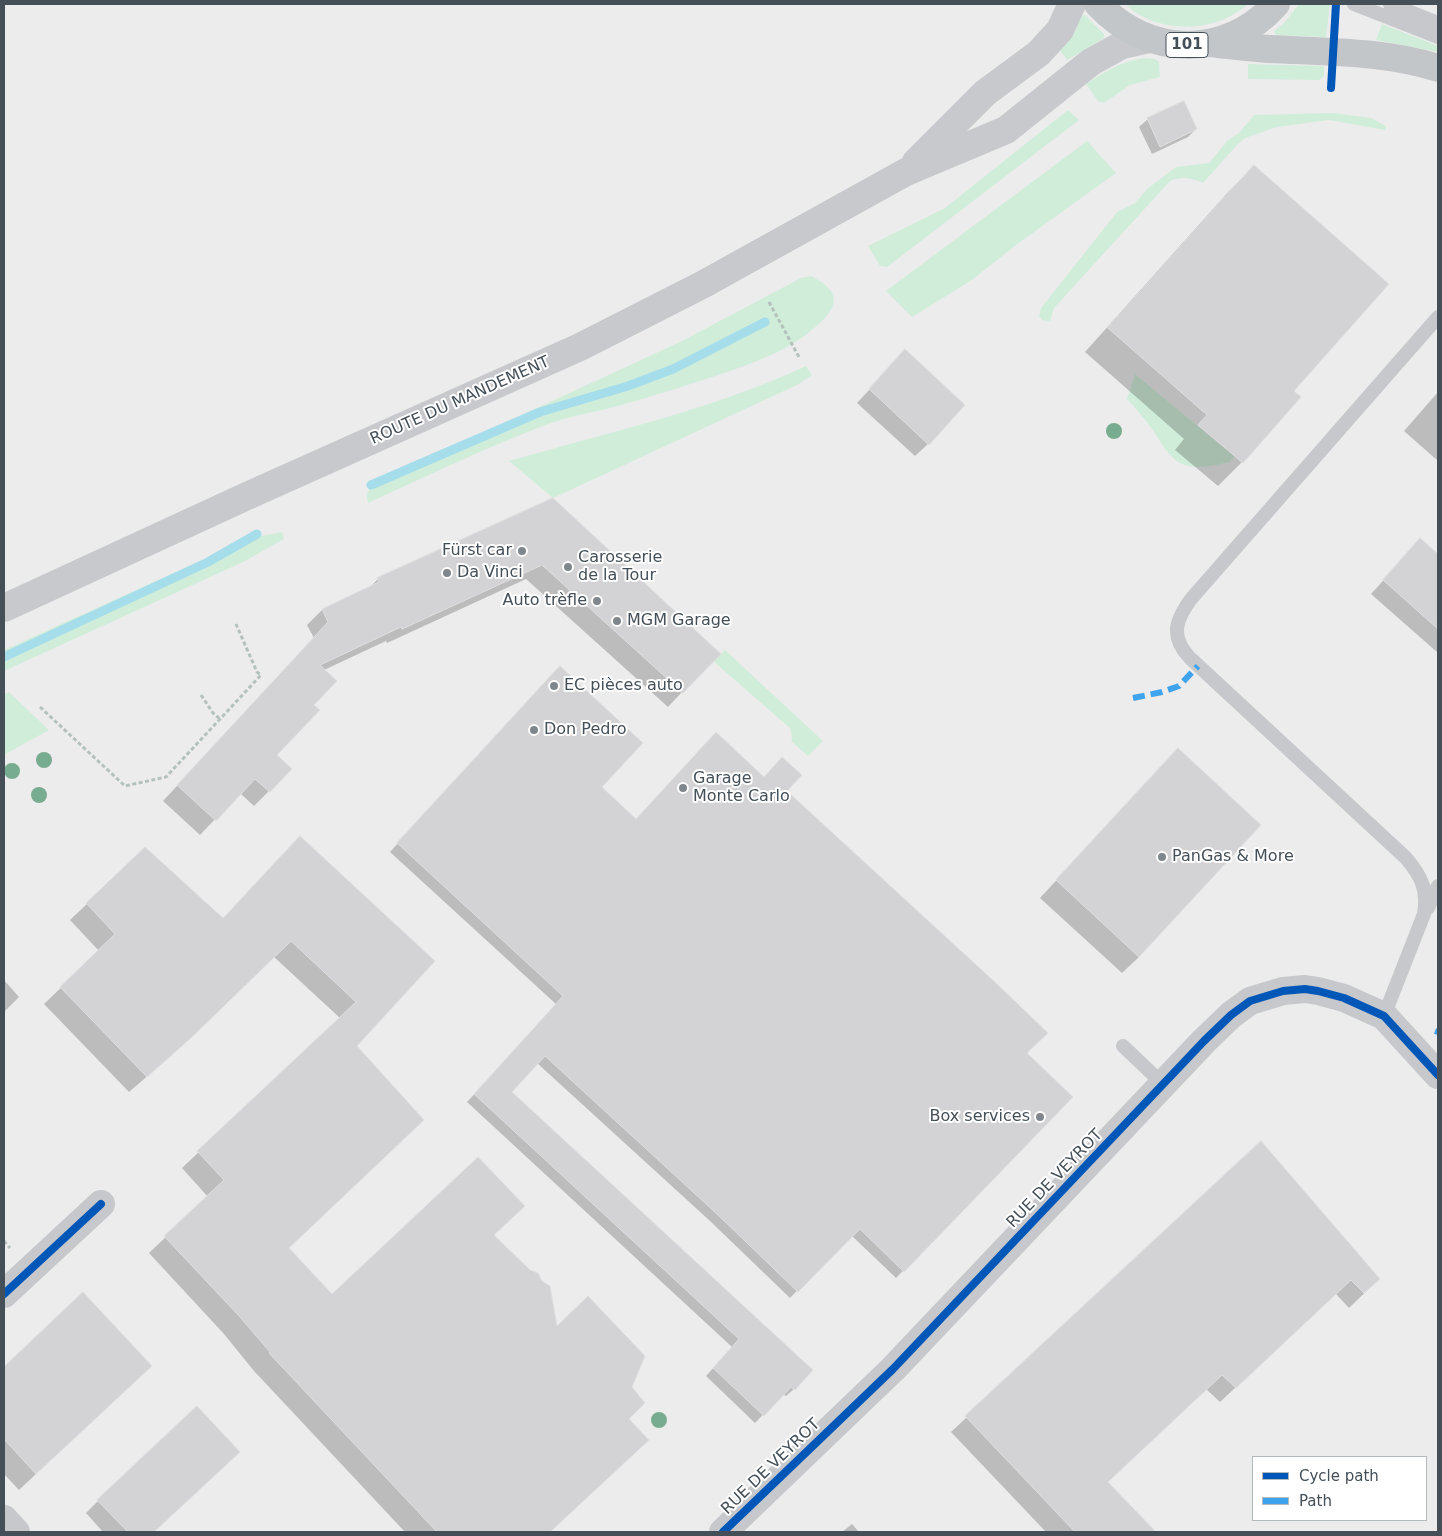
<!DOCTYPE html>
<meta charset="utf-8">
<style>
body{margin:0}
#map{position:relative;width:1442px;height:1536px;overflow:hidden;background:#edecec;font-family:"DejaVu Sans",sans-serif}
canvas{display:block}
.frame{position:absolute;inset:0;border:5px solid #444f58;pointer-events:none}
.legend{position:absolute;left:1252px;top:1456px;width:175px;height:65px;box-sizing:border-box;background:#fff;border:1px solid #b4b9bc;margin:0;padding:6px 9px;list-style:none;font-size:15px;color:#444f58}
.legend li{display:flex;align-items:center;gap:10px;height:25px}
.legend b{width:25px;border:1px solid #b4b9bc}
</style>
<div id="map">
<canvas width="1442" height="1536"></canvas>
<div class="frame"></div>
<ul class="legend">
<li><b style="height:6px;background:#0057b8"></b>Cycle path</li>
<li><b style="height:6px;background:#3fa4ed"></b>Path</li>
</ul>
</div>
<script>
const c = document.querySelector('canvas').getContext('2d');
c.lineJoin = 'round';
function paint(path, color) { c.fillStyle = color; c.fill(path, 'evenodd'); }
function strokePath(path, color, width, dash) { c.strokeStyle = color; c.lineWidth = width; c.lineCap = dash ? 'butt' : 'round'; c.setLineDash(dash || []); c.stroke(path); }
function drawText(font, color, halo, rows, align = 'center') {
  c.font = font + ' "DejaVu Sans",sans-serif'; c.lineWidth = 4; c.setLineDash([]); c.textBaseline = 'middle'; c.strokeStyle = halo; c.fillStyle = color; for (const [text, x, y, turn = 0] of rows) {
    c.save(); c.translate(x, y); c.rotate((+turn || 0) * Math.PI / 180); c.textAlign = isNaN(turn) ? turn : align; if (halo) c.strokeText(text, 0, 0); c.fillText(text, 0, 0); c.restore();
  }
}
paint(new Path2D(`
 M1125,4H1249C1240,10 1229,18 1219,21C1189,32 1148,27 1125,4Z
 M1299,4H1330L1326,37L1276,35L1274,31L1284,23Z
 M1085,15L1104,34V38L1067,60L1060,50L1076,30L1081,16Z
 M1382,24L1438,46V52L1376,40Z
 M1146,58L1155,59L1159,62L1160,77L1130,85L1104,103L1098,101L1086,84C1104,72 1123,60 1146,58Z
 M1248,64L1324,66V76L1319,80L1248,79Z
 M1068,110L1079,120L887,267L880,266L868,246L945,208Z
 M1333,113L1371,118L1386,126L1385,130L1329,120L1277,127L1245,138L1237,145L1203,183C1191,178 1182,176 1170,181L1054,308L1050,321L1042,320L1039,316L1041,308L1117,212L1135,203L1147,189L1176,167L1209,163L1227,141L1239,133L1254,115Z
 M1087,141L1116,173L1016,245L972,280L912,317L886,291Z
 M811,276C834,288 843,300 822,321C797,346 766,358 733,370C695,383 657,395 618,406C595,412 571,416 548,424C487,447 427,476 368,503C365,492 370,488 377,482L682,341L801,278Z
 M806,366L812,375L797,385L553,498L509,461C609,432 712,410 806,366Z
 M1135,374L1234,456L1230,462C1190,471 1177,471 1156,435C1148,422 1137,410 1127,399Z
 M282,532L284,539L243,562L4,671V650L251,538Z
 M725,650L823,741L808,756L792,742L791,729L713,661Z
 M9,692L49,730L4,755V694Z`), '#d0edda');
paint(new Path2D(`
 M1148,119L1196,129L1188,137L1152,154L1139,127Z
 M1254,167L1292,391L1242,462L1218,486L1175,450L1184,439L1085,352L1230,190Z
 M893,364L928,444L915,456L857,403Z
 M1438,392V461L1404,431Z
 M553,500L682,692L668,707L526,579L387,643L386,641L324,670L313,705L276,755L269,791L254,806L240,793L200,835L163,801L314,638L307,625L322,610L369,588L378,579Z
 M1420,540L1438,556V653L1371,594Z
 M552,675L600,788L636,821L764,778L785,791L1025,1054L1071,1097L896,1278L851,1235L790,1298L710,1221L537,1063L511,1092L794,1389L786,1396L783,1394L755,1423L706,1376L732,1347L467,1102L557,1005L390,852Z
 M1162,766L1139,957L1122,973L1040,898Z
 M145,849L223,919L433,961L355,1046L288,1248L332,1296L493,1235L556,1328L630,1387L627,1419L631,1456L550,1532H405L254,1371L224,1334L149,1253L208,1197L182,1168L340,1018L274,957L174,1053L129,1092L44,1004L99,951L70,920Z
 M4,980L19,997L4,1012Z
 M1261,1143L1379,1279L1349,1308L1336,1294L1220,1402L1206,1389L1106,1482L1154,1532H1046L951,1432Z
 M82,1294L133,1383L19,1490L4,1474V1368Z
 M225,1464L153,1532H103L86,1513L98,1501Z
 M852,1524L859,1532H842Z`), '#0003');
strokePath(new Path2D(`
 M371,485L540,412L628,386L673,369L765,322
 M4,657L208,562L257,534`), '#a5ddea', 9);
const building = new Path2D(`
 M1184,101L1197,129L1160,147L1147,118Z
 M1254,165L1389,284L1294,391L1301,397L1243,463L1198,425L1207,415L1108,328Z
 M905,349L965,405L929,445L869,389Z
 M553,498L721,654L683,693L542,565L402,629L401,627L320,665L337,681L314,705L320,710L277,755L292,769L270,792L255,779L216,821L177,785L328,622L322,609L379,582L377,578Z
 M1420,538L1438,554V629L1383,580Z
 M560,666L643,743L602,787L636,819L716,732L764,777L782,757L802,775L787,791L997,984L1048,1033L1027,1053L1073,1097L904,1272L860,1229L798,1292L717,1214L545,1056L512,1092L813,1370L795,1390L791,1387L764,1416L713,1368L739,1339L474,1094L563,996L397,843Z
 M1178,748L1261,825L1139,957L1056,880Z
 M300,836L435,961L357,1046L424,1120L289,1248L332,1294L478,1157L525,1206L494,1235L530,1270L538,1273L542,1281L550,1286L557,1326L588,1296L645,1356L632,1387L645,1403L629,1419L649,1440L550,1532H437L269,1353L270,1352L240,1317L164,1236L224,1180L197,1151L356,1002L291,941L192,1037L147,1077L60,987L115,934L86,903L145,847L223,918Z
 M1261,1141L1380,1279L1364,1293L1351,1280L1236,1388L1222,1375L1108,1482L1156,1532H1075L965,1416Z
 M83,1292L152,1366L36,1474L4,1439V1367Z
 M197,1406L240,1452L154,1532H128L97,1500Z`);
paint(building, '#d3d3d5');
strokePath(building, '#dededf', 1);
strokePath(new Path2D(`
 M769,302L799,357
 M201,695L213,713L220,719
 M40,707L125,786L166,777L261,675L257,672L236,624
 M4,1241L10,1248`), '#b4c1bc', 3, [4, 2.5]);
strokePath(new Path2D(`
 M1354,4L1438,37
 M1390,4L1438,23
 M1428,908L1438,886
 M1384,1016L1424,914C1428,890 1422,877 1406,858L1190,658C1170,637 1175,621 1191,599L1438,317
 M1123,1046L1163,1084`), '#c6c8cb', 14);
strokePath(new Path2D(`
 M4,1294L101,1204
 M4,1519L16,1532
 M723,1532L893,1369L1204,1041L1231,1015L1250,1001L1283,991L1305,989L1318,991L1344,998L1384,1016L1438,1075`), '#c6c8cb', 28);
strokePath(new Path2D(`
 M916,162L985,93L1039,53L1060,30L1072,4
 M4,608L247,496L580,347L702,285L906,172L1006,130L1091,62L1122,45L1149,39`), '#c7c9cc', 28);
strokePath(new Path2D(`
 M1098,4C1148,58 1227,59 1276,4
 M1209,43C1229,45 1250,48 1270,49C1327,52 1384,51 1438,68`), '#c2c6c9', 28);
strokePath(new Path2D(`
 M1133,698L1162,692L1179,686L1198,666
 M1435,1031L1438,1032`), '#3fa4ed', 6, [12, 6]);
strokePath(new Path2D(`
 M1331,88L1336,4
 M4,1294L101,1204
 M723,1532L893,1369L1204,1041L1231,1015L1250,1001L1283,991L1305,989L1318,991L1344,998L1384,1016L1438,1075`), '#0057b8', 8);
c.fillStyle = '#78ac90';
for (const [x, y] of [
 [1114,431],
 [44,760],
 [12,771],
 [39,795],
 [659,1420]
]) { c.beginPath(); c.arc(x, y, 8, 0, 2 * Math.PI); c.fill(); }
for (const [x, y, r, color] of [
 [522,551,5,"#7f868c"],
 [568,567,5,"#7f868c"],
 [447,573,5,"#7f868c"],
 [597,601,5,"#7f868c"],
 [617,621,5,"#7f868c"],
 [554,686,5,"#7f868c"],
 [534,730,5,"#7f868c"],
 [683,788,5,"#7f868c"],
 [1162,857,5,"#7f868c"],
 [1040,1117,5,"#7f868c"]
]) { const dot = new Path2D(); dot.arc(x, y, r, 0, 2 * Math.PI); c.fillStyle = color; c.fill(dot); strokePath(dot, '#fff', 2); }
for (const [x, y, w] of [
 [1187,45,42]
]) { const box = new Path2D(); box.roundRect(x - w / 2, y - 12.5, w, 25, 4); c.fillStyle = '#fff'; c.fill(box); strokePath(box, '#444f58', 1); }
drawText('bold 15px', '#444f58', null, [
 ["101",1187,45]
]);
drawText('16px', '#444f58', '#fff', [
 ["ROUTE DU MANDEMENT",460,401,-24],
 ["RUE DE VEYROT",1055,1179,-46],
 ["RUE DE VEYROT",771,1467,-44]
]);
drawText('16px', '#444f58', '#fff', [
 ["Fürst car",512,551,"right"],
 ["Carosserie",578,558],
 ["de la Tour",578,576],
 ["Da Vinci",457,573],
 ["Auto trèfle",587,601,"right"],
 ["MGM Garage",627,621],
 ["EC pièces auto",564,686],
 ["Don Pedro",544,730],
 ["Garage",693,779],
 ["Monte Carlo",693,797],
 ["PanGas & More",1172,857],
 ["Box services",1030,1117,"right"]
], 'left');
</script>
